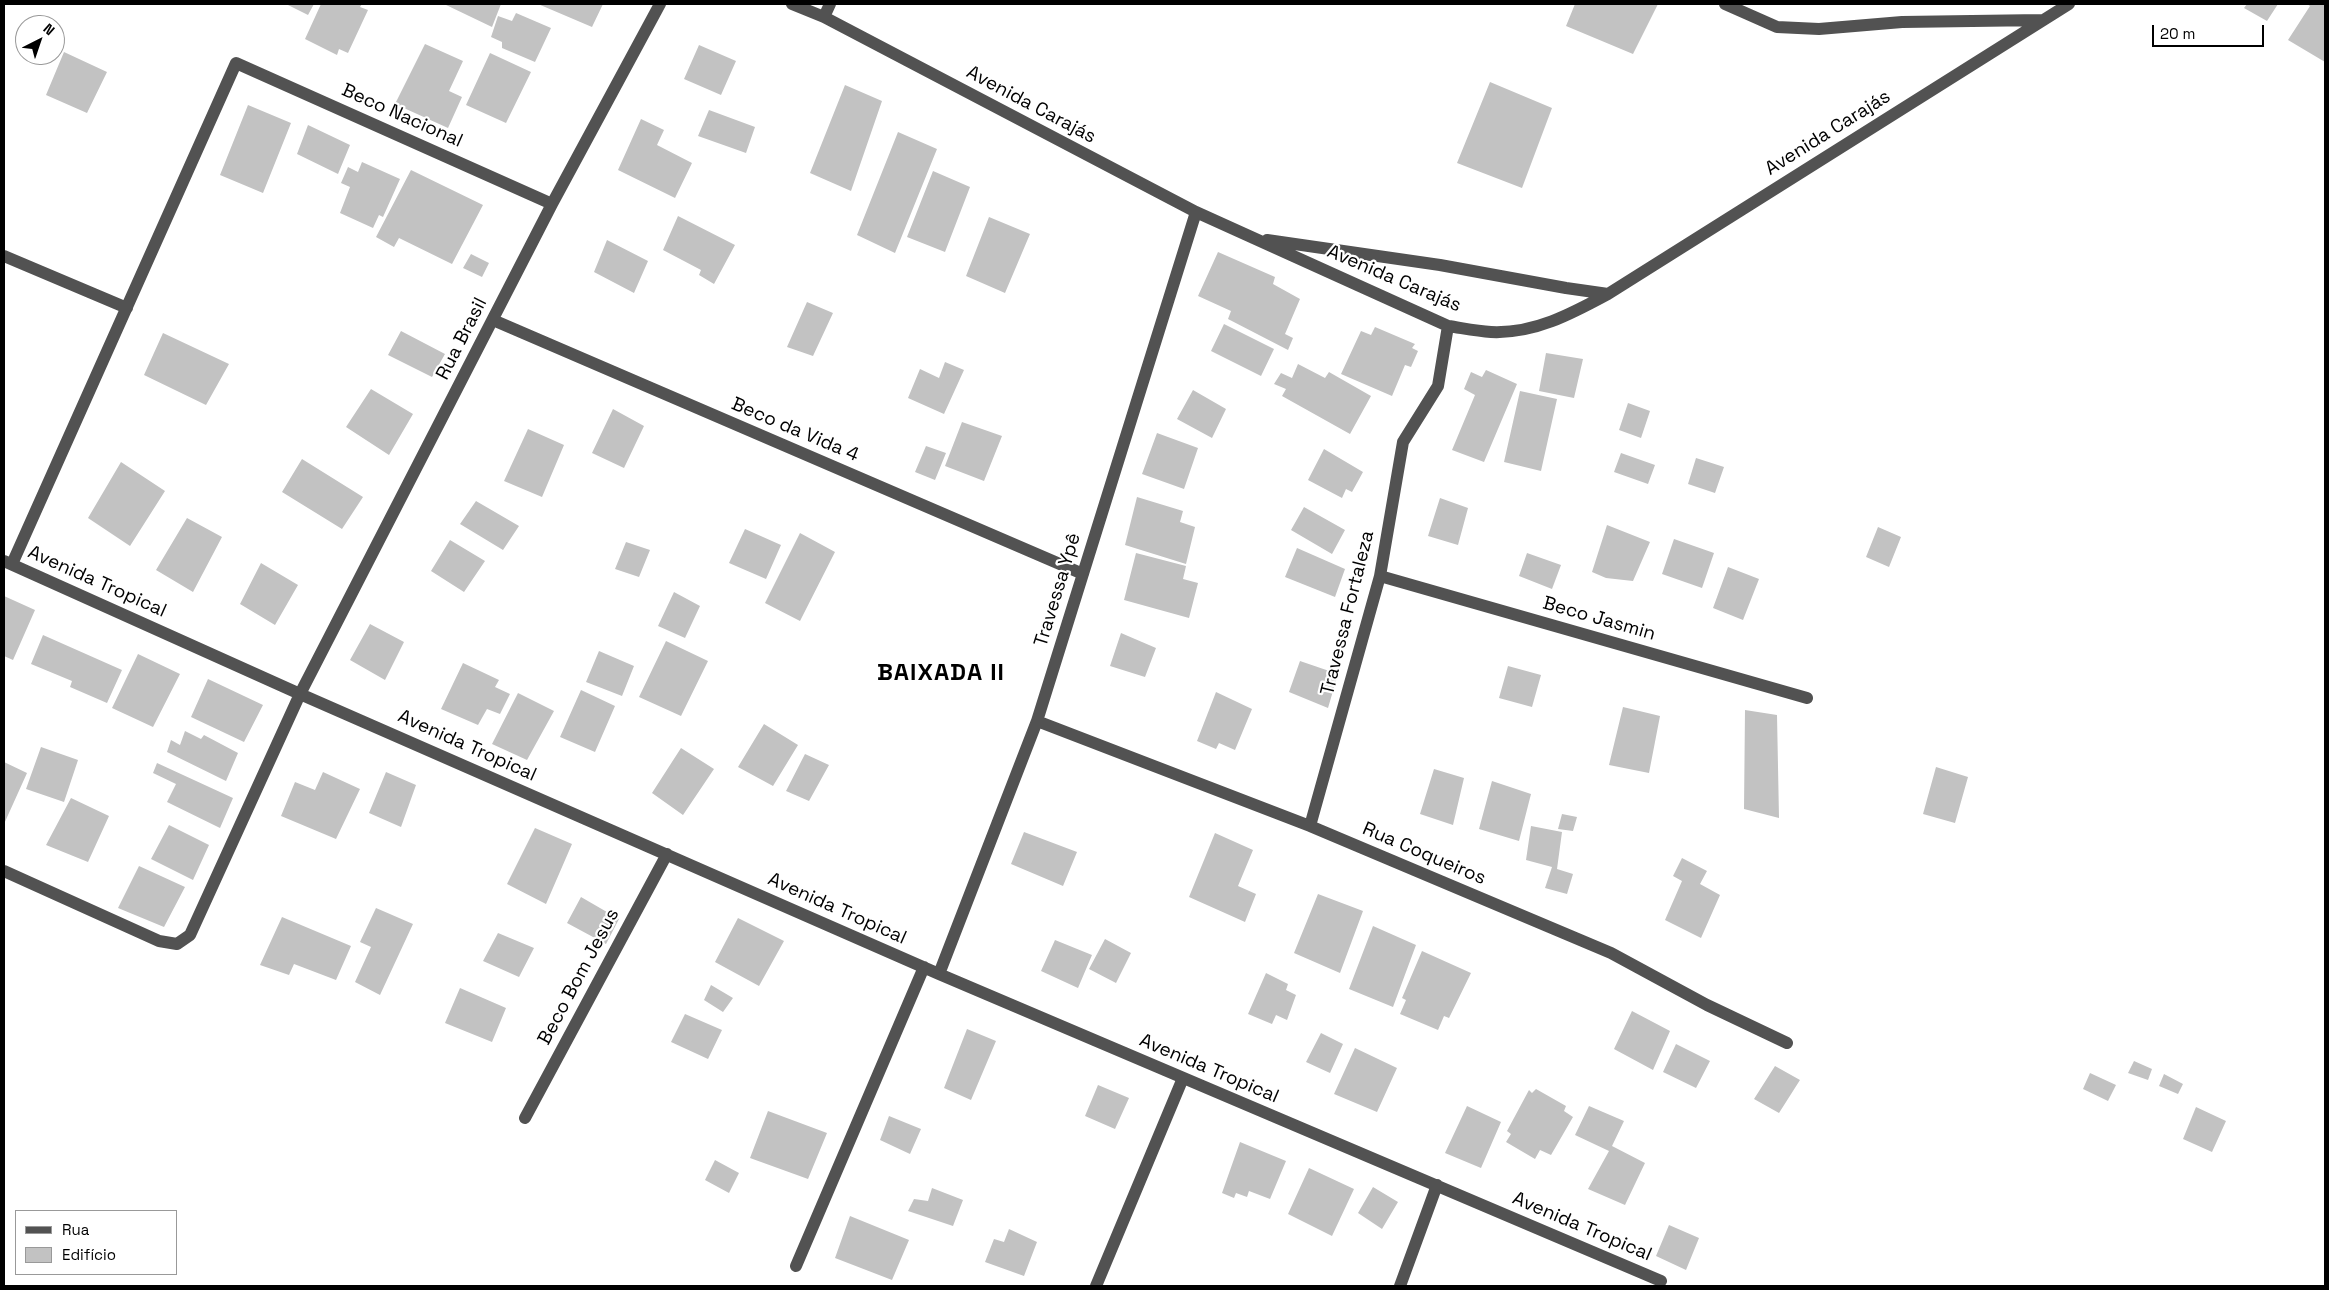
<!DOCTYPE html>
<meta charset="utf-8">
<style>
body{margin:0}
#map{position:relative;width:2329px;height:1290px;overflow:hidden;background:#fff;font-family:"Space Grotesk",sans-serif}
canvas{display:block}
.frame{position:absolute;inset:0;border:5px solid #000;pointer-events:none}
.legend{position:absolute;left:15px;top:1210px;width:162px;height:65px;box-sizing:border-box;background:#fff;border:1px solid #999;margin:0;padding:6px 9px;list-style:none;font-size:15px;color:#000}
.legend li{display:flex;align-items:center;gap:10px;height:25px}
.legend b{width:25px;border:1px solid #999}
.north{position:absolute;left:15px;top:15px;width:50px;height:50px;box-sizing:border-box;background:#fff;border:1px solid #999;border-radius:50%;rotate:41deg;font-size:14px;font-weight:700;line-height:20px;text-align:center;color:#000}
.north::after{content:'';display:block;margin:auto;width:18px;height:22px;background:#000;clip-path:polygon(50% 0,100% 100%,50% 72%,0 100%)}
.scale{position:absolute;left:2152px;top:25px;width:112px;height:22px;box-sizing:border-box;border:2px solid #000;border-top:0;padding-left:6px;font-size:15px;line-height:18px;white-space:nowrap;color:#000;-webkit-text-stroke:4px #fff;paint-order:stroke}
</style>
<div id="map">
<canvas width="2329" height="1290"></canvas>
<div class="frame"></div>
<ul class="legend">
<li><b style="height:6px;background:#525252"></b>Rua</li>
<li><b style="height:14px;background:#c2c2c2"></b>Edifício</li>
</ul>
<div class="north">N</div>
<div class="scale">20 m</div>
</div>
<script>
const c = document.querySelector('canvas').getContext('2d');
c.lineJoin = 'round';
function paint(path, color) { c.fillStyle = color; c.fill(path, 'evenodd'); }
function strokePath(path, color, width, dash) { c.strokeStyle = color; c.lineWidth = width; c.lineCap = dash ? 'butt' : 'round'; c.setLineDash(dash || []); c.stroke(path); }
function drawText(font, color, halo, rows, align = 'center') {
  c.font = font + ' "Space Grotesk",sans-serif'; c.lineWidth = 4.5; c.setLineDash([]); c.textBaseline = 'middle'; c.strokeStyle = halo; c.fillStyle = color; for (const [text, x, y, turn = 0] of rows) {
    c.save(); c.translate(x, y); c.rotate((+turn || 0) * Math.PI / 180); c.textAlign = isNaN(turn) ? turn : align; if (halo) c.strokeText(text, 0, 0); c.fillText(text, 0, 0); c.restore();
  }
}
paint(new Path2D(`
 M286,4H314L308,15Z
 M321,4H362L360,7L368,10L348,53L339,49L337,55L305,39Z
 M444,4H501L492,27Z
 M538,4H603L592,27Z
 M1575,4H1658L1633,54L1566,26Z
 M2247,4H2278L2267,21L2244,8Z
 M2307,4H2325V62L2288,40L2310,6Z
 M516,13L551,28L535,62L502,48V42L491,37L498,16L512,21Z
 M425,44L463,61L449,91L462,97L448,128L395,104Z
 M699,45L736,61L721,95L684,79Z
 M64,52L107,72L87,113L46,95Z
 M490,53L531,72L506,123L466,105Z
 M1490,82L1552,108L1522,188L1457,163Z
 M845,85L882,101L851,191L810,173Z
 M248,105L291,123L263,193L220,175Z
 M709,110L755,127L746,153L698,136Z
 M641,119L664,130L657,145L692,163L675,198L618,170Z
 M308,125L350,145L338,174L297,154Z
 M898,132L937,149L895,253L857,235Z
 M362,162L400,179L383,217L379,215L373,228L340,213L350,187L341,183L348,167L358,172Z
 M411,170L483,205L452,264L399,238L394,247L376,237Z
 M933,171L970,187L945,252L907,237Z
 M678,216L735,245L714,284L699,275L701,270L663,250Z
 M989,217L1030,234L1005,293L966,276Z
 M607,240L648,261L634,293L594,272Z
 M1218,252L1275,277L1273,284L1300,299L1285,334L1293,338L1288,350L1228,319L1231,311L1198,296Z
 M471,254L489,263L482,277L463,268Z
 M807,302L833,313L813,356L787,347Z
 M1224,324L1274,349L1261,376L1211,351Z
 M1375,327L1415,344L1412,348L1418,351L1411,367L1405,365L1392,396L1341,374L1361,331L1371,335Z
 M401,331L445,354L432,377L388,355Z
 M163,333L229,364L206,405L144,375Z
 M1546,353L1583,359L1574,398L1539,391Z
 M945,362L964,370L944,414L908,398L920,369L939,378Z
 M1298,364L1325,378L1329,372L1371,396L1350,434L1282,396L1286,389L1274,384L1281,373L1292,378Z
 M1486,370L1517,384L1484,462L1452,450L1475,395L1464,389L1471,372L1482,377Z
 M371,389L413,414L389,455L346,427Z
 M1193,390L1226,409L1212,438L1177,419Z
 M1520,391L1557,399L1541,471L1504,462Z
 M1628,403L1650,411L1641,438L1619,430Z
 M613,409L644,426L624,468L592,453Z
 M962,422L1002,436L984,481L945,466Z
 M528,429L564,445L542,497L504,481Z
 M1157,433L1198,448L1184,489L1142,474Z
 M926,446L946,453L935,480L915,472Z
 M1324,449L1363,472L1352,492L1346,489L1342,498L1308,480Z
 M1621,453L1655,465L1648,484L1614,472Z
 M1696,458L1724,467L1715,493L1688,484Z
 M302,459L363,497L342,529L282,492Z
 M121,462L165,491L130,546L88,518Z
 M1137,497L1183,511L1180,522L1195,527L1186,564L1125,545Z
 M1440,498L1468,508L1458,545L1428,536Z
 M476,501L519,526L503,550L460,524Z
 M1304,507L1345,530L1332,554L1291,530Z
 M187,518L222,537L193,592L156,570Z
 M1607,525L1650,542L1633,581L1606,578L1592,572Z
 M1878,527L1901,537L1889,567L1866,557Z
 M745,529L781,545L766,579L729,563Z
 M800,533L835,552L800,621L765,603Z
 M1674,539L1714,553L1702,588L1662,574Z
 M450,540L485,561L464,592L431,571Z
 M626,542L650,550L639,577L615,569Z
 M1297,548L1345,569L1335,597L1285,577Z
 M1136,553L1186,566L1183,579L1198,583L1189,618L1124,600Z
 M1527,553L1561,565L1552,589L1519,576Z
 M261,563L298,585L275,625L240,604Z
 M1728,567L1759,579L1743,620L1713,608Z
 M674,592L700,606L685,638L658,626Z
 M4,596L35,610L13,660L4,656Z
 M370,624L404,642L385,680L350,660Z
 M1121,633L1156,648L1145,677L1110,666Z
 M43,635L122,670L107,703L70,687L72,681L31,664Z
 M666,641L708,661L681,716L639,697Z
 M599,651L634,666L622,696L586,682Z
 M138,654L180,674L153,727L112,708Z
 M1300,661L1338,674L1328,708L1289,692Z
 M463,663L499,680L495,687L510,694L500,714L487,709L478,725L441,709Z
 M1508,666L1541,675L1532,707L1499,698Z
 M208,679L263,705L244,742L191,717Z
 M581,690L615,706L595,752L560,737Z
 M1216,692L1252,709L1235,750L1219,743L1216,749L1197,741Z
 M518,693L554,711L527,760L492,744Z
 M1623,707L1660,716L1649,773L1609,765Z
 M1745,710L1777,715L1779,818L1744,809Z
 M764,724L798,745L773,786L738,767Z
 M185,731L201,739L204,735L238,753L226,781L167,752L171,740L180,745Z
 M41,747L78,760L64,802L26,789Z
 M681,748L714,769L683,815L652,793Z
 M805,754L829,765L809,801L786,791Z
 M4,762L27,773L4,824Z
 M157,763L233,798L220,828L167,802L176,784L153,773Z
 M1936,767L1968,777L1955,823L1923,814Z
 M1434,769L1464,778L1453,825L1420,814Z
 M323,772L360,789L336,839L281,816L295,782L315,790Z
 M386,772L416,785L401,827L369,813Z
 M1492,781L1531,794L1519,841L1479,829Z
 M71,798L109,816L88,862L46,845Z
 M1562,814L1577,817L1573,831L1558,829Z
 M169,825L209,845L193,880L151,859Z
 M1531,826L1562,832L1557,869L1573,874L1567,894L1545,888L1552,867L1526,860Z
 M535,828L572,844L546,904L507,884Z
 M1024,832L1077,852L1063,886L1011,864Z
 M1215,833L1253,850L1238,886L1256,894L1245,922L1189,897Z
 M1682,858L1707,871L1700,884L1720,895L1701,938L1665,920L1682,881L1673,876Z
 M139,866L185,887L164,927L118,908Z
 M1318,894L1363,911L1340,973L1294,953Z
 M581,897L619,919L606,944L567,923Z
 M376,908L413,924L380,995L355,982L371,947L360,942Z
 M282,917L351,946L336,980L294,964L289,975L260,965Z
 M738,918L784,941L759,986L715,962Z
 M1373,926L1416,945L1393,1007L1349,989Z
 M498,933L534,948L519,977L483,961Z
 M1105,939L1131,953L1116,983L1089,969Z
 M1055,940L1092,955L1078,988L1041,971Z
 M1422,951L1471,973L1449,1018L1444,1016L1438,1030L1400,1014L1406,1000L1402,998Z
 M1266,973L1288,984L1286,990L1296,995L1287,1020L1276,1015L1272,1024L1248,1014Z
 M711,985L733,998L723,1012L704,1000Z
 M460,988L506,1008L492,1042L445,1023Z
 M1632,1011L1670,1031L1653,1070L1614,1049Z
 M685,1014L722,1030L708,1059L671,1042Z
 M967,1029L996,1041L971,1100L944,1088Z
 M1321,1033L1343,1044L1330,1073L1306,1062Z
 M1676,1044L1710,1061L1696,1088L1663,1072Z
 M1355,1048L1397,1068L1377,1112L1334,1094Z
 M2134,1061L2152,1069L2148,1080L2128,1073Z
 M1775,1066L1800,1080L1779,1113L1754,1099Z
 M2090,1073L2116,1085L2108,1101L2083,1089Z
 M2164,1074L2183,1084L2178,1094L2159,1086Z
 M1098,1085L1129,1098L1115,1129L1085,1116Z
 M1536,1089L1566,1106L1564,1111L1573,1117L1551,1155L1540,1150L1535,1159L1506,1142L1511,1134L1507,1131L1529,1090L1532,1093Z
 M1467,1106L1501,1122L1481,1168L1445,1153Z
 M1589,1106L1624,1121L1612,1146L1645,1163L1625,1205L1588,1189L1609,1151L1575,1135Z
 M2196,1107L2226,1121L2212,1152L2183,1139Z
 M768,1111L827,1133L808,1179L750,1158Z
 M889,1116L921,1129L910,1154L880,1140Z
 M1240,1142L1286,1161L1270,1199L1249,1191L1247,1197L1236,1193L1234,1198L1222,1193Z
 M715,1160L739,1173L729,1193L705,1180Z
 M1309,1168L1354,1189L1332,1236L1288,1214Z
 M1373,1187L1398,1202L1382,1229L1358,1213Z
 M932,1188L963,1200L953,1226L908,1211L914,1199L928,1201Z
 M850,1216L909,1240L892,1280L835,1258Z
 M1669,1225L1699,1238L1686,1270L1656,1256Z
 M1009,1229L1037,1242L1024,1276L985,1262L994,1239L1004,1242Z`), '#c2c2c2');
strokePath(new Path2D(`
 M792,4L824,17L1196,212L1448,326C1462,328 1476,331 1491,332C1534,334 1571,314 1608,294L2069,4
 M1725,4L1777,27L1819,29L1902,22L2042,20
 M824,17L830,4
 M1267,240L1440,265L1566,288L1608,294
 M4,256L127,308
 M493,320L1083,574
 M4,561L300,694L939,974L1661,1281
 M12,564L236,63L552,204
 M1380,576L1807,698
 M1037,721L1310,826L1611,953L1707,1005L1787,1043
 M1310,826L1380,576L1403,442L1438,386L1448,326
 M4,871L159,941L177,944L190,935L300,694L552,204L660,4
 M939,974L1037,721L1196,212
 M525,1118L667,854
 M796,1266L924,967
 M1096,1286L1183,1078
 M1400,1286L1437,1185`), '#525252', 12);
drawText('19px', '#000', '#fff', [
 ["Avenida Carajás",1031,105,28],
 ["Beco Nacional",402,116,24],
 ["Avenida Carajás",1828,133,-32],
 ["Avenida Carajás",1394,279,23],
 ["Rua Brasil",462,339,-63],
 ["Beco da Vida 4",795,430,23],
 ["Avenida Tropical",97,582,24],
 ["Travessa Ypê",1058,590,-73],
 ["Travessa Fortaleza",1348,613,-76],
 ["Beco Jasmin",1599,619,16],
 ["Avenida Tropical",467,746,24],
 ["Rua Coqueiros",1424,854,23],
 ["Avenida Tropical",837,909,24],
 ["Beco Bom Jesus",579,977,-62],
 ["Avenida Tropical",1209,1069,23],
 ["Avenida Tropical",1582,1227,23]
]);
c.letterSpacing = '1px';
drawText('bold 24px', '#000', '#fff', [
 ["BAIXADA II",941,673]
]);
c.letterSpacing = '0px';
</script>
